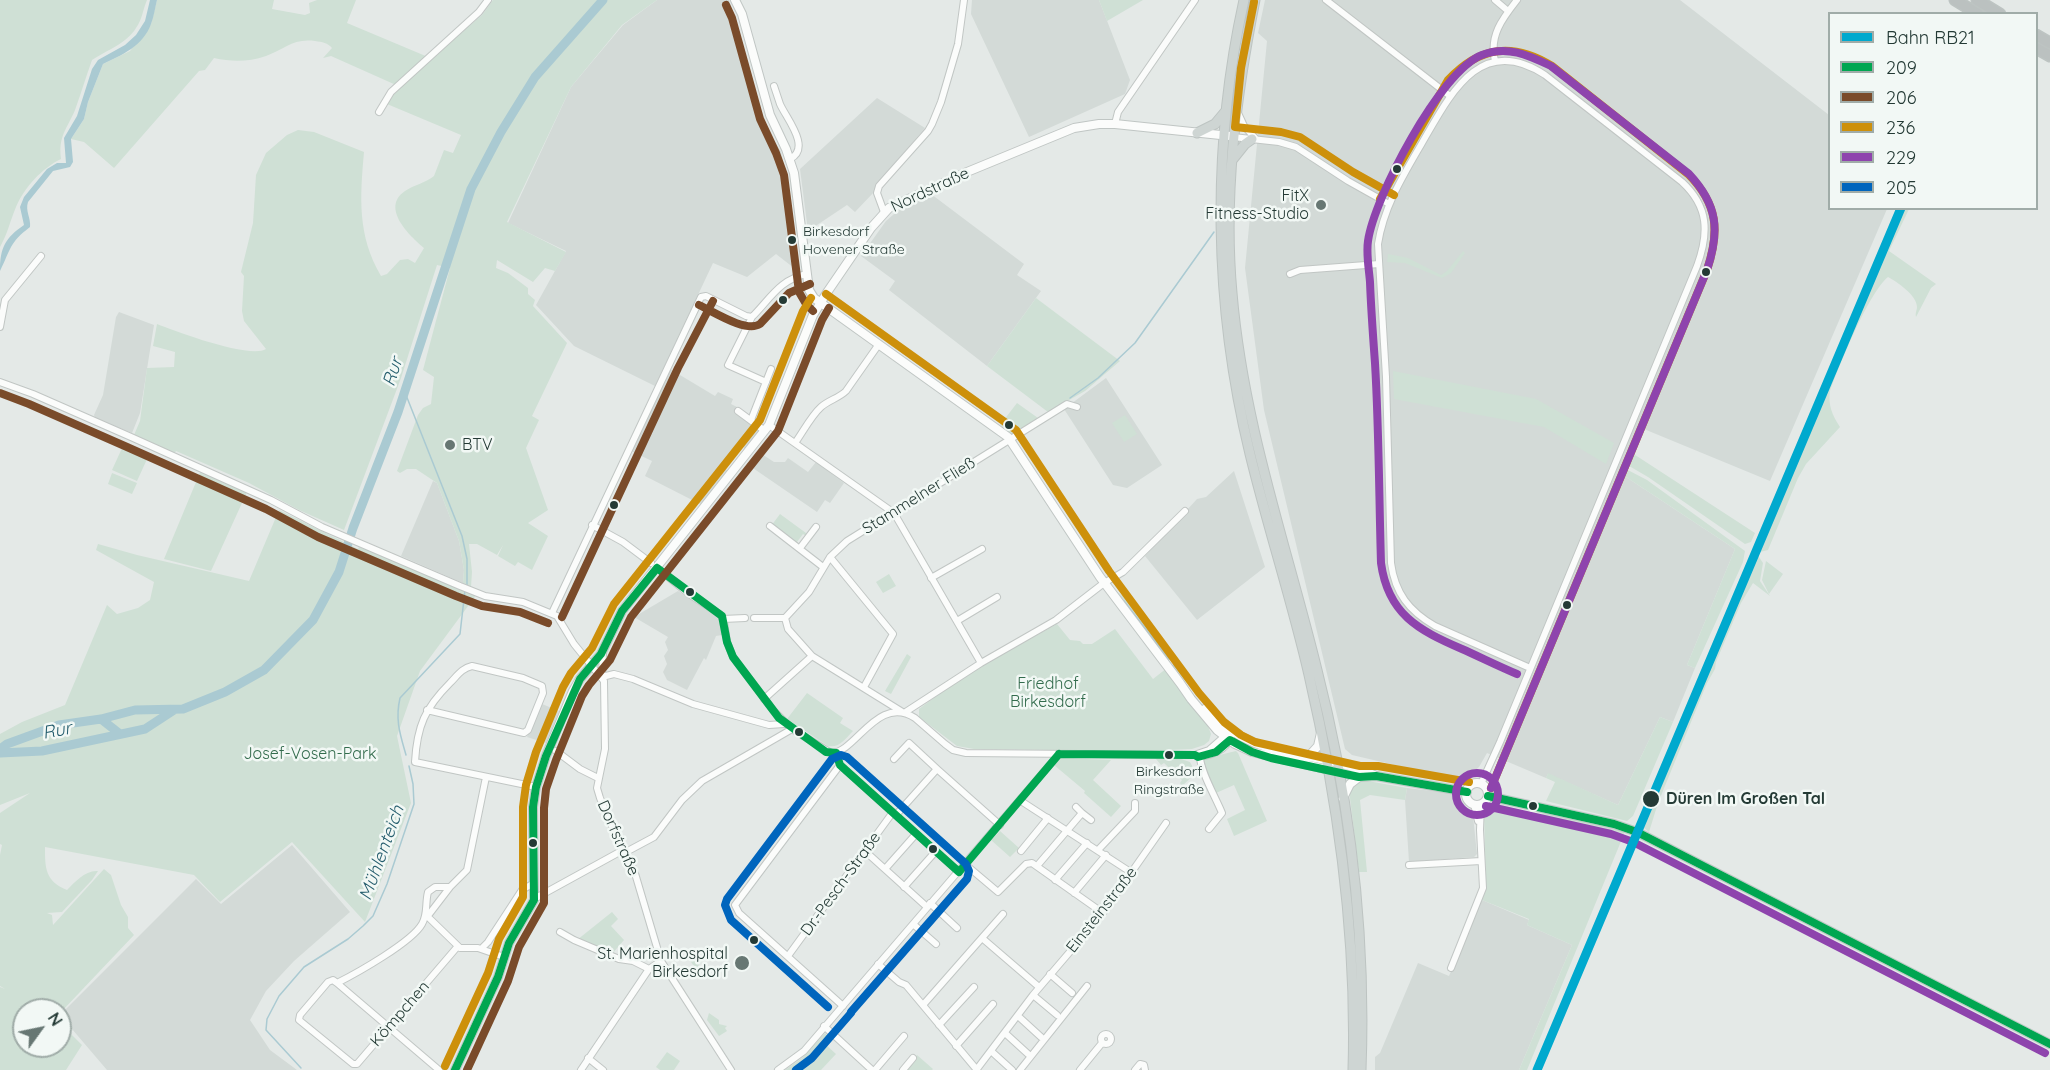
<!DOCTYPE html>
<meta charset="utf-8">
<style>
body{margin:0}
#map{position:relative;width:2050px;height:1070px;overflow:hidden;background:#e4e9e7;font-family:Quicksand,sans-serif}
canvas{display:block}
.legend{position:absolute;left:1828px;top:12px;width:210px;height:198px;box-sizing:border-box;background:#f2f8f5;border:2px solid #a0aca8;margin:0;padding:8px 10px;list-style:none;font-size:18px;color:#243a35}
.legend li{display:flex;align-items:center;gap:12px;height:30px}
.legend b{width:30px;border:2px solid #a0aca8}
.north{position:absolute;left:12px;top:998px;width:60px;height:60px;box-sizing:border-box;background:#f2f8f5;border:2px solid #a0aca8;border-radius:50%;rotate:57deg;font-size:16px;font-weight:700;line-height:24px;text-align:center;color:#243a35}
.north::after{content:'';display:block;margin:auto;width:21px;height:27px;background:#677773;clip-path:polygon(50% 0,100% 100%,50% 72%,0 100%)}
</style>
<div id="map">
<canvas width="2050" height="1070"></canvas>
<ul class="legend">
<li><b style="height:8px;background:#00a9ce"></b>Bahn RB21</li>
<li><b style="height:8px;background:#00a651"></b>209</li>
<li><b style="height:8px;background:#7a4b2a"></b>206</li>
<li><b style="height:8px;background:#cd900b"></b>236</li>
<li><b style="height:8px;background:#8e44ad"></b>229</li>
<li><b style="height:8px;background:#0065bd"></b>205</li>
</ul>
<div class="north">N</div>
</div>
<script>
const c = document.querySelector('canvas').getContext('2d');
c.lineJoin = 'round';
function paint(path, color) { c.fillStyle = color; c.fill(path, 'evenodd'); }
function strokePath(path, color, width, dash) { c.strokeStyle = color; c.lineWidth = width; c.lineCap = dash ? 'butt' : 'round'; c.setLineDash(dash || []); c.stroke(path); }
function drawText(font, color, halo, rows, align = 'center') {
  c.font = font + ' Quicksand,sans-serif'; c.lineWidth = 5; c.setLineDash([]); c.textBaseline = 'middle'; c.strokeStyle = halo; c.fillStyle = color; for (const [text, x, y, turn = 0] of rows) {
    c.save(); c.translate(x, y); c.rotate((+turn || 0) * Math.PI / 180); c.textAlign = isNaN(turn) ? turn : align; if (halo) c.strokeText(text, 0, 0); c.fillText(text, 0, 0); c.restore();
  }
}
paint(new Path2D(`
 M657,0H729L740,34L759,103L769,132L781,152L791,199L799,267L794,268L776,254L747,277L713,263L655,386L574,346L536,305L566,251L508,223L571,87L623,25Z
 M972,0H1099L1130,80L1125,94L1029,137L971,14Z
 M1265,0H1680L1829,115L1830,208L1887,209L1770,481L1639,427L1620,473L1735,549L1687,665L1695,668L1673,722L1660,717L1618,805L1548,774L1546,778L1487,753L1479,767L1471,774L1462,779L1451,778L1352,755L1345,749L1264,410L1245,268L1267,41L1258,33Z
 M877,98L925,128L877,184L874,192L855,212L847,205L808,231L800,169Z
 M931,194L1024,264L1017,275L1041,291L987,366L889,290L895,281L861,256L886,221L901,208Z
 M119,312L154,325L140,413L132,433L95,418L94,415L103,395L116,317Z
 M670,369L715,396L718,392L733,399L731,404L737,407L735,413L762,430L746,449L737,443L721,466L728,471L702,505L645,476L652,461L631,451Z
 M1106,378L1162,465L1127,488L1113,485L1064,409Z
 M757,451L774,462H785L788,458L808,472L816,462L844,483L830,503L825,500L817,512L747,464Z
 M1234,471L1265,567L1197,620L1145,556L1197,499L1206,497Z
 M433,481L437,483L459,541L464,570L463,583L401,556Z
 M678,591L719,618L722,635L716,636L706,660L704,658L687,690L667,680L663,672L667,664L664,656L668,650L665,642L668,637L634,617Z
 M542,704L559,711L546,743L527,737Z
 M1407,788L1457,794L1473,816L1477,854L1474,857L1409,862L1405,800Z
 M292,845L350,912L294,961L266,991L250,1020L270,1050L297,1070H107L60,1015L196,879L221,904Z
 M1482,900L1529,920L1527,925L1572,945L1519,1070H1375V1057L1380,1053L1418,963L1449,976Z`), '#d3dad7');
paint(new Path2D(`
 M0,0H147C143,9 142,20 136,28C126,44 107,50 92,60C86,77 81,93 75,110C67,129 58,136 61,159C42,168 24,188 16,207C10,221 8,233 0,247Z
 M157,0H274L272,9L305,15L310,13L309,3L317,0H356L347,23L428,57L396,85L331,56L323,58L332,48C328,43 322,42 315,41C293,38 285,49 266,56C248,62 232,62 214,58L205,70L199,71L114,168L84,142L71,139L84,119L88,102L103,64L130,51L151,24Z
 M493,0H657L622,25L571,87L507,222L566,252L555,271L545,268L533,282L497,260L496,268L508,273L528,288V294L535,300L533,306L567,343L532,416L539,420L526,448L548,510L528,523L548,536L532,570L518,562L515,566L498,556L503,545L497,555L477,544H469L472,572L471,587L463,583L464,570L459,541L437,483L416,469H407L400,473L397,471L418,415L423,408L431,404L434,377L423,370L450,268L437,265L401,378L344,530L299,510L249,483L176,451L174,454L134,435L140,421L147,368L174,367L175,352L153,346L157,324C177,332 250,359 266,349L244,321L242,311L244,276L241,272L253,223L256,175L266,153L287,135L298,130L314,132L364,152C360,197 357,235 381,276L387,274L400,260L408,259L415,263L424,248C410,236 380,208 405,191C414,185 425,183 434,176L444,150L453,153L461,135L387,104L390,97L400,86L482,15Z
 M1099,0H1143L1107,21Z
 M1903,209H1909L1889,251L1936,284L1931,288L1916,317C1915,313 1917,310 1917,307C1917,295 1897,282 1888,277C1869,292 1839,366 1830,391C1828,405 1832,415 1840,427L1806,464L1798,478L1768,550L1760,552Z
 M1390,238L1388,254L1408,258L1441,275L1447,271L1463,251L1465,253L1451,273L1442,278L1405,263L1387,262Z
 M1036,298L1120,361L1085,391L1048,412L987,366Z
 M1393,371L1536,399L1614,443L1606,464L1544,427L1394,399Z
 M1017,403L1038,418L1012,434L1000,425Z
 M1125,415L1137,434L1124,442L1112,423Z
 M123,446L148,457L137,481L112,470Z
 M1629,451L1755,533L1751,542L1745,544L1648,477L1624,463Z
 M1622,467L1647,480L1745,551L1743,562L1695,668L1687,665L1735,549L1620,473Z
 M201,470L247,492L211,571L164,559Z
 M112,473L137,483L132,494L108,484Z
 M279,510L358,549L359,547L477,594L420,671L397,736L411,803L365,922L292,842L220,902L194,875L45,847C45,868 45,881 67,890C75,882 85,870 98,871L92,880L62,912L47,913L52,915L53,925L104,869L111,875L121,905L128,917V928L134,935L62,1011L55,1005L54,1008L57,1010H24V1046H60V1012L62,1013L60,1016L72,1030L70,1033L82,1045L66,1070H0V987L5,989L0,986V855L2,845L0,844V813L30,793L0,805V734L22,722L65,705L107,605L117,614L138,608L150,600L154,582L96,550L98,544L137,555L249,581Z
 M780,514L806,533V536L803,534L797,542L800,544L798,546L771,526Z
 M1757,554L1763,563L1760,581L1770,596L1753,583L1741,603L1716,662L1715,669L1707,683L1658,803L1649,832L1644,828Z
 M1766,561L1783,574L1769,594L1762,580Z
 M889,574L896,586L883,593L876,582Z
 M1115,590L1125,598L1173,660H1168Z
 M1057,624L1070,640L1080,641L1083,644H1092L1115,629L1153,679L1167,668L1208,726L1211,734L1209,741L1204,745L1192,749L1142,751L974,749L957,746L919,717V709C962,675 1010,650 1057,624Z
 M907,654L911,657L891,694L885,691Z
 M1174,661L1213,708L1209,709L1172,666Z
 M807,693L843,718L840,723L853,731C845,739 840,748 828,746L787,719Z
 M1660,717L1673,722L1633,816L1627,821L1546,801L1555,782L1546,778L1548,773L1618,805Z
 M1236,751L1238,753L1267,821L1234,836L1227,819L1245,810L1234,785L1216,793L1203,763L1204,760L1207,758Z
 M1060,758L1111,760L1093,780L1121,806L1111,817L1084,793L1085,791L1054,765Z
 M1156,759H1181L1190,762L1196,773L1182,786L1180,783L1182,780L1164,763L1161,765Z
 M1362,780L1407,788L1405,800L1370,795L1360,800L1367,872H1359L1349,790L1351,786Z
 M1496,803L1537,815L1549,813L1623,830L1624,834L1527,1070H1519L1572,945L1527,925L1529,919L1482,900L1486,887L1484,812Z
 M1000,831L1019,848L1010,857L991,840Z
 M612,912L618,919L611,926L624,940L612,954L577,940Z
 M697,952L702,955L703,959L696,969L689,959L691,955Z
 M709,1013L719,1020V1024L727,1026L725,1028L727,1031L719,1036L707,1020Z
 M825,1033L828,1036L823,1042L836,1054L821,1070H785L802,1058Z
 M667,1052L680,1061L674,1070H660L656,1067Z
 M917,1055L933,1069L932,1070H904Z`), '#cfe0d5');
paint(new Path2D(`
 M150,0H157C155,8 154,16 151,24C143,46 122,55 103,64L88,102L84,119L71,139L73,162L70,167L53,171L28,202C25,211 31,218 30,227C9,243 11,249 0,271C0,248 5,238 24,225L20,207L24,197L47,169L57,163H66L64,138L77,116L92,69L98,60L125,45L136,35L145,21Z`), '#aacad2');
strokePath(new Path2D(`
 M404,390L462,536L467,559V585
 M1070,398L1098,378L1135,343L1214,232
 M1124,601L1169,659
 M1174,665L1210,708
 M406,755C400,734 395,720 400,698L460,634L465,590
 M301,1068L266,1030L267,1019L279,996L304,967L348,939L363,926L373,916L387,884L414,804L413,784L409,766`), '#aacad2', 1.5);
strokePath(new Path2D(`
 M101,719L120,734
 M0,749L7,744L59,725L101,719L135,710L183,709L225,692L264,670L313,620L339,572L353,528L398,412L471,189L501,132L535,77L603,0
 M0,753L42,751L145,729L174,710`), '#aacad2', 9);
const street = new Path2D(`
 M1326,0L1450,96
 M1495,0L1508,11
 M1495,61C1489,36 1502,19 1517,0
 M774,86C776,92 778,98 780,104C786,118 812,148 790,159
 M379,112L391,92L479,12L488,0
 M1238,113L1244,126L1256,139
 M1115,124L1118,112L1195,0
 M1233,137L1279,142L1296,147L1348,181L1389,204
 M884,212L877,193L879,186L928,131L932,124L941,102L958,44L964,0
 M1290,274L1300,270L1379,264
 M752,317L728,365L766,382
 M0,327L5,300L41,256
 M0,382L33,394L131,437L271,500L322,527L460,586L485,596L523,602L557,616L574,644L604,681L605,749L597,788L600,798L611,824L634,870L661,961L731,1070
 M738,411L765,431
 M751,420L771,369
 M769,425L894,513L981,663
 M795,443C803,432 811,416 821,407C829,400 839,398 846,391L879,344
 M592,525L623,542L651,563
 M770,526L823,567
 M800,548L816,527
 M830,557L893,634L864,687
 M657,568L689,594L721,615L724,622L727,642L733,657L773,710L792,729L831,753C856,753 877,694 915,718L945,744L953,750L966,753L1195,755L1198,757C1214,755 1229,749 1232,733
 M931,578L982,549
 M552,613L701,297L706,296L746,316L752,317C770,299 780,279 807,274
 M754,618H785
 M785,618L788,629L812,656L904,713L981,663L1056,620L1104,583L1123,572L1185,511
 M785,618L809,592L830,557L847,541L1067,404L1077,407
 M723,619L745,618
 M957,621L997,597
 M602,677L614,674L633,679L693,704L769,725L784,724
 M602,677L603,651
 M764,699L812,656
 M427,710L524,733L528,730L543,693L542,686L523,678L472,666C462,668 457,676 450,683C425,708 417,726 415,762L536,787
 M556,751L580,769L598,778
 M836,753L840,765L959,872
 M1197,754L1209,750L1226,735
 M1200,755C1199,769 1216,798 1222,813L1209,829
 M894,759L909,743L937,769L896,815
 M840,765L735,905L739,913L843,1006
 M937,769L1000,825
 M1481,784L1500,742L1697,266C1709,233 1709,207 1682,182L1545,75C1480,32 1450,95 1422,143C1403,176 1384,206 1378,244L1386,377L1391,563C1395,593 1409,611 1435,626L1530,668
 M1021,801L1132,873
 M1474,804L1478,821
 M1082,813L1091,820
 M1098,850L1135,811V803
 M1021,851L1048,818
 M626,852L654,837L682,800L702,781L792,729
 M866,852L927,907
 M966,865L998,892L1026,864L1032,863L1103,913
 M1409,865L1481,861
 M1037,866L1082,813L1076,807
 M885,869L916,834
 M1055,880L1087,843
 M904,887L936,851
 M1074,893L1106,855
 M534,899L625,849
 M930,903L957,928
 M426,915L460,948H478L504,957
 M427,917L450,887
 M913,924L936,944
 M560,932L574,940L619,959L633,961L649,969
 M982,938L1039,987
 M481,949L488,942L522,890L534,883
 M788,956L893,812
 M878,964L899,982L906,985L977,1070
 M1451,968L1483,888L1480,830L1481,804
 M1050,974L1072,993
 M337,983L333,980L328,982L300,1015L299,1020L353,1064H357L458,946
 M337,983C357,973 412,942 422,924C428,914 425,903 428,892L435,887H450L467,870L486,777
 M337,983L439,1070
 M1033,995L1057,1015
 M923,1005L1003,914
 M1018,1016L1041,1037
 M939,1025L974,987
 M824,1026L872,1070
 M1005,1033L1028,1054
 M1101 1039a5 5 0 1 1 10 0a5 5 0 1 1-10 0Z
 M956,1046L993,1004
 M991,1051L1012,1070
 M588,1058L603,1070
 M977,1069L1033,995L1103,913L1166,823
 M581,1070L649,969L661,961
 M778,1070L804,1051L1059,754
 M875,1070L904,1036
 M903,1070L913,1058
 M1020,1070L1087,986
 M1080,1070L1102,1043
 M1135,1070L1140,1064L1144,1065L1145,1070`);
const secondary = new Path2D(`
 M735,0L742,14L770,115L786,149L794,173L809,290L814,298L1008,437L1100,577L1180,683L1191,699L1217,730L1235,744L1252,752L1359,777L1376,776L1467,792
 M1205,709C1256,763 1313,748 1374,775
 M1308,757L1318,746L1321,733
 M1466 794a11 11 0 1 1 22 0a11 11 0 1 1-22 0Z
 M1488,796L1614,824L1637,832L2050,1044
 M1343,798L1350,784L1359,777
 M455,1070L498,977L509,943L534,900L533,807L536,787L546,756L573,691L580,679L601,654L622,611L769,425L813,315L828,291L871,228L889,208L967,172L1074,128L1099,124H1115L1230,136`);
const primary = new Path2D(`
 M1244,0C1211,149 1214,306 1250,454C1268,528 1292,601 1309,675C1339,805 1357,937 1353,1070
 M1255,0C1236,96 1223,195 1232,293C1243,424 1286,544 1317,670C1350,799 1366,936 1361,1070
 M1197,133L1215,124L1225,112
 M1233,159L1245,144L1252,139`);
const highway = new Path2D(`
 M1955,0L1978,14
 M1977,0L2000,14
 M2036,35L2050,43
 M2036,48L2050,56`);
strokePath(street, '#c1c6c4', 8);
strokePath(secondary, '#c0c6c4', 10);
strokePath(primary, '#bdc4c2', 11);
strokePath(highway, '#bdc4c2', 13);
strokePath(street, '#fbfcfb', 6);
strokePath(secondary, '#fbfcfb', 8);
strokePath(primary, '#ced5d3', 9);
strokePath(highway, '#bbc1c0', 10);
strokePath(new Path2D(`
 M657,568L722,616L727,642L733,657L779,718L826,752L836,753
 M836,753L840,765L959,872
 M1059,754L1195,755L1198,757L1216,752L1230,740L1252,752L1271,758L1359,777L1376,776L1467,792
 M1488,796L1614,824L1637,832L2050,1044
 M959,872L1059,754
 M455,1070L498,977L509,943L534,900L533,807L536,787L546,756L580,679L601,654L622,611L657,568`), '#00a651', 8);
strokePath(new Path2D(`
 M726,5L732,18L760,119L776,153L784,175L799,292L806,304L813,311
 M699,305C714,312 746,333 760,324L789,293L810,284
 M0,393L29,404L127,447L266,509L318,537L456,596L482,606L520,612L548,623
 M562,617L678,368L713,301
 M467,1070L508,981L519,947L544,903V808L546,789L556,760L582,696L589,685L610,660L631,617L778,431L822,320L829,308`), '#7a4b2a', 8);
strokePath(new Path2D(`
 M1254,2L1241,68L1235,127L1281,132L1300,137L1353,172L1394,195
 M1380,199L1448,80C1480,46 1513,42 1552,66L1688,174C1718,204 1720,231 1707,270L1491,788
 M826,294L1016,430L1109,571L1199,693L1224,722L1241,735L1255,742L1360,766H1378L1469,782
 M445,1066L488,973L499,939L523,897V807L526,785L536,752L563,687L571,673L592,648L614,604L760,420L803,311L811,298`), '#cd900b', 8);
strokePath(new Path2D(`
 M1456 794a21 21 0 1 1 42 0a21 21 0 1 1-42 0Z
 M1491,788L1707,270C1720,231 1718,205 1689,174L1551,66C1528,55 1507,45 1482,55C1440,71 1374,198 1368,241C1366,254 1369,269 1370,282C1371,309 1373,336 1375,363C1379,430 1379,497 1381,563C1388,614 1418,630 1462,649C1480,657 1498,666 1517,674
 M1486,806L1611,834L1633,842L2045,1053`), '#8e44ad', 8);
strokePath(new Path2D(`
 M828,1007L731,920L725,905L727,899L832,759L841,755L847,757L966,864L969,871L967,879L851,1012
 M796,1070L812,1058L851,1013`), '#0065bd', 8);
strokePath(new Path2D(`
 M1537,1070L1901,208`), '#00a9ce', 9);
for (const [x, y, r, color] of [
 [1397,169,5,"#243a35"],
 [1321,205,6,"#677773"],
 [792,240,5,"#243a35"],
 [1706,272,5,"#243a35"],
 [783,300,5,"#243a35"],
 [1009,425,5,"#243a35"],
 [450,445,6,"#677773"],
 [614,505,5,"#243a35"],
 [690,592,5,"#243a35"],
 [1567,605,5,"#243a35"],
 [799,732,5,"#243a35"],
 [1169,755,5,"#243a35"],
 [1651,799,9,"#243a35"],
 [1533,806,5,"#243a35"],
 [533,843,5,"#243a35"],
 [933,849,5,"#243a35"],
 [754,940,5,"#243a35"],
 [742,963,8,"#677773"]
]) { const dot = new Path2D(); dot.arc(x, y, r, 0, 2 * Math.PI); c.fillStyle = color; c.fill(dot); strokePath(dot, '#f2f8f5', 2); }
drawText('14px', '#243a35', '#f2f8f5', [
 ["Birkesdorf",803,232],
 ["Hovener Straße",803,250],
 ["Birkesdorf",1169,772,"center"],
 ["Ringstraße",1169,790,"center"]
], 'left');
drawText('16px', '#243a35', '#f2f8f5', [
 ["Nordstraße",930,190,-25],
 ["Stammelner Fließ",919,496,-32],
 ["Dorfstraße",618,838,66],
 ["Dr.-Pesch-Straße",841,884,-54],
 ["Einsteinstraße",1102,910,-52],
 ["Kömpchen",400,1014,-49]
]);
drawText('16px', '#243a35', '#f2f8f5', [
 ["FitX",1309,196],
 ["Fitness-Studio",1309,214],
 ["BTV",462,445,"left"],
 ["St. Marienhospital",728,954],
 ["Birkesdorf",728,972]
], 'right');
drawText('16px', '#336c4d', '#f2f8f5', [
 ["Friedhof",1048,684],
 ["Birkesdorf",1048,702],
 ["Josef-Vosen-Park",310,754]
]);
drawText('bold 16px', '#243a35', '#f2f8f5', [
 ["Düren Im Großen Tal",1666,799]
], 'left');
drawText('italic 18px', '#265e6e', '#f2f8f5', [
 ["Rur",393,372,-72],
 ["Rur",57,731,-11],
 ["Mühlenteich",382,853,-70]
]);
</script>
